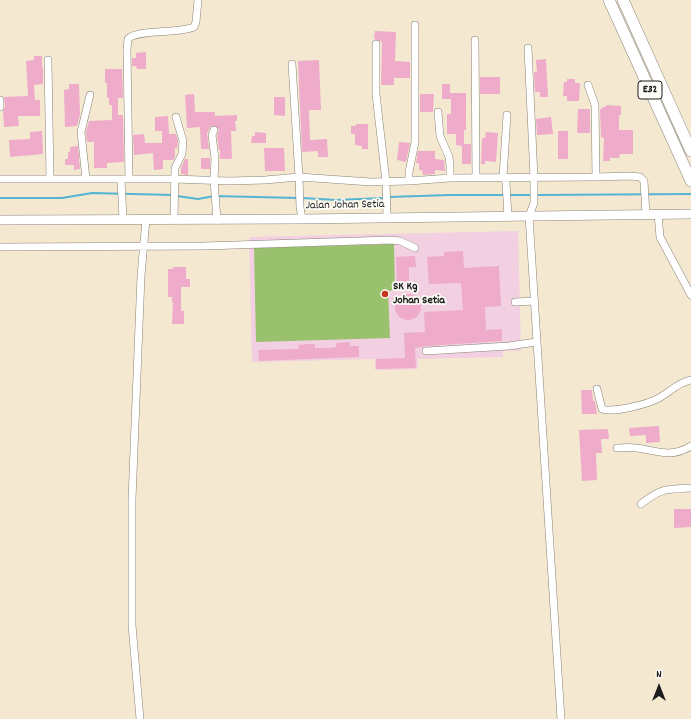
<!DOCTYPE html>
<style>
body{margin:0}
#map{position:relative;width:691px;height:719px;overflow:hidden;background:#f4e8d1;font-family:Dekko,sans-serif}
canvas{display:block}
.north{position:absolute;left:639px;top:667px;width:40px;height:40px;-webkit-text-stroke:3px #fdfcf7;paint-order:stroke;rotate:0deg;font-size:11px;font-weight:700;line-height:16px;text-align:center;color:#1c1c1c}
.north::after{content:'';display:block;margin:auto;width:14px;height:18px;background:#1c1c1c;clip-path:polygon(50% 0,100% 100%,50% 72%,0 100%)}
</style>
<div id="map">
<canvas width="691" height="719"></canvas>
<div class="north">N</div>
</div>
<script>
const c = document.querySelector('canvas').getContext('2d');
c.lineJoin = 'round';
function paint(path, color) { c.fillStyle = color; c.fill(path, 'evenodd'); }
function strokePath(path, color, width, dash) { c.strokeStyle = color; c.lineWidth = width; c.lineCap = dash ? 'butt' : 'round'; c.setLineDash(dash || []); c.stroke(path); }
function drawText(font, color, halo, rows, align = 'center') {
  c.font = font + ' Dekko,sans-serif'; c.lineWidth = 3.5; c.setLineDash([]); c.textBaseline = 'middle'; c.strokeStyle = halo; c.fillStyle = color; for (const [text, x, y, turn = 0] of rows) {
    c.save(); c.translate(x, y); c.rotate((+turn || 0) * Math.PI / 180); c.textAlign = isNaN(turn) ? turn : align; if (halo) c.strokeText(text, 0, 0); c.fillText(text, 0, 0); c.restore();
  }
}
paint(new Path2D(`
 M518,231L521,351H503V357L418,359V369L375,370V359L252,362L249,237Z`), '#f2cfe1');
paint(new Path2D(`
 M394,244L395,290L388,291L390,338L256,342L254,248Z`), '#99c16e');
strokePath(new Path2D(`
 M536,195L691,194
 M177,196L198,199L214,196L298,198
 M388,197L450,195H532
 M0,198H62L92,193L173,195
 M302,198L336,200L384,198`), '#53b5d1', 2);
paint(new Path2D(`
 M375,31L396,32L395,61L410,62V78H394V85H381L382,42L374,39Z
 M146,52V69H137L136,66H132V58H136V53Z
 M34,56H42V67H43V84L34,85L35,100H40V116H18L19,126L4,127L3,111L5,107L4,97L28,96L26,61L34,60Z
 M546,59L548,97H540V92H535L534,72H537L536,60Z
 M319,60L321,110H309L310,140L327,139L328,157H318V151L302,152L298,61Z
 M105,69H122L123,98H118V115H123L124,162L107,163V168H94V142H87L86,132L89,121L112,120V105H109V98H107V83H105Z
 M480,77H500V94H480Z
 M567,79H575V83H580L579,101H567V96H563L564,82H567Z
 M69,84H79L80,115L77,126L65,127L64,90L69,89Z
 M442,84H450V93H466V130H464V144H471V164H462V146L456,145V134H447V114H451V99H442Z
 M194,94L195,112H215V116L237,115V121H235L236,131H231L232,159H220V150H219L217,136L219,130L216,126H211L207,133L209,149H201L200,127L187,128L185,95Z
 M420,94H434L433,112H420Z
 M274,97H285V116L274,115Z
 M606,105L621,106V115H619V130H633V154H620L619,158H610V161H603L604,138L601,137L600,109H602V107H606Z
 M578,109H590V133H577Z
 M168,116L169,134H176L178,142L177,148H175V157L173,160H163V169L154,170L153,153L134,155L133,135L144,134L145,143H162V131H155V117Z
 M551,117L553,134L537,135L536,119Z
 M356,124H368V149H362V146L355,145V134H351V126H356Z
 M42,131L43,154L10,157L9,140L30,139V132Z
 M558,131H568V159H558Z
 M255,132L266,133V143H251L252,136H255Z
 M486,132L498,133L496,162L485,161V164H481L482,138H485Z
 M399,142L410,143L406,162L397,160Z
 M78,146L80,169L74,170V165H65V159H68V152H70V147Z
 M264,148H284L285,171H265Z
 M418,151H435V159L444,160L445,171L435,170V174L423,175L422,170H419V163H416Z
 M201,158H210V169H201Z
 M185,159H188V175L181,174V168Z
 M463,251L464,268L499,266L501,306L485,307L486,330L502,329V341L426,346L415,348L416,368L376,369V359L405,358L404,333L425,332L424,312L463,310L461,283L429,284L427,257L444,256V252Z
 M415,256L416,267H409V282H397L396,257Z
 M173,267H186V279H190V287H181V311H184V324H172L173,302H172V297H168V269H173Z
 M395 307a13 13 0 1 1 26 0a13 13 0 1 1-26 0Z
 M350,342V346H359V357L259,361L258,350L299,349L298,345L309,344H315V348H328L336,347V343Z
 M581,390H592L593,401H595L597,414H582Z
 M659,426L660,442L646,443V435L630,436L629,428Z
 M608,429L609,439H601L602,453H596L597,480L582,481L579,430Z
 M674,509H691V527L674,528Z`), '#eeabca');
const minor = new Path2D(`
 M475,40L476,178
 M376,44V94L386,182L387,218
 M528,48L534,178V203L529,216L561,719
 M48,60L50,179
 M292,64L299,177L300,207L302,219
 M588,85L595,105L596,177
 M0,100V107
 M438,112L440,136L449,157L450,166V178
 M507,115L503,177L506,182L508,217
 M214,130L212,135L215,159L214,180L217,220
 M0,179H174L229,181L265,180L299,177L371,182L409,181L450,178L596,177L630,176L640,177L644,181L646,215
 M86,179L81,132L90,95
 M121,179L123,219
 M129,179L127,49L128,39C137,29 178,34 194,27L196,22L198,0
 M409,181V172L415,142V25
 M658,214L660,237L691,295
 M174,219L175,168L182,154L183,141L176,117
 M0,247L204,246L390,240L400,241L415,248
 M515,302L534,301
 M426,351L509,346L536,342
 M597,389L602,409C614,413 648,404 659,398C670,392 677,383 691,380
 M617,448C623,448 629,447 636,448C657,450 670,459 691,446
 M641,504C661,488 666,489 691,488
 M140,719L132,625V499L141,276L146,219`);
const major = new Path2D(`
 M0,220L302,219L691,214`);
const highway = new Path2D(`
 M609,0L691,181
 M623,0L691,151`);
strokePath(minor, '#888276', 8);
strokePath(major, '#888276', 10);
strokePath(highway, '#888276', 12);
strokePath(minor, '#fff', 7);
strokePath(major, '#fff', 9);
strokePath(highway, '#fff', 11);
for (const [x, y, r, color] of [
 [385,294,4,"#c8321e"]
]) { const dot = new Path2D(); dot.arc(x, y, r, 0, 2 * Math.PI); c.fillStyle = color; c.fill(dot); strokePath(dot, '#fdfcf7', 1.5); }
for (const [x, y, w] of [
 [650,90,24]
]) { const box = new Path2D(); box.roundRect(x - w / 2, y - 9, w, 18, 3); c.fillStyle = '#fdfcf7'; c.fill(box); strokePath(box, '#1c1c1c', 1); }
drawText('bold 11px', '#1c1c1c', null, [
 ["E32",650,90]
]);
drawText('12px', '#1c1c1c', '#fdfcf7', [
 ["Jalan Johan Setia",345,206,-1]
]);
drawText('bold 12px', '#1c1c1c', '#fdfcf7', [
 ["SK Kg",393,287],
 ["Johan Setia",393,301]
], 'left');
</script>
